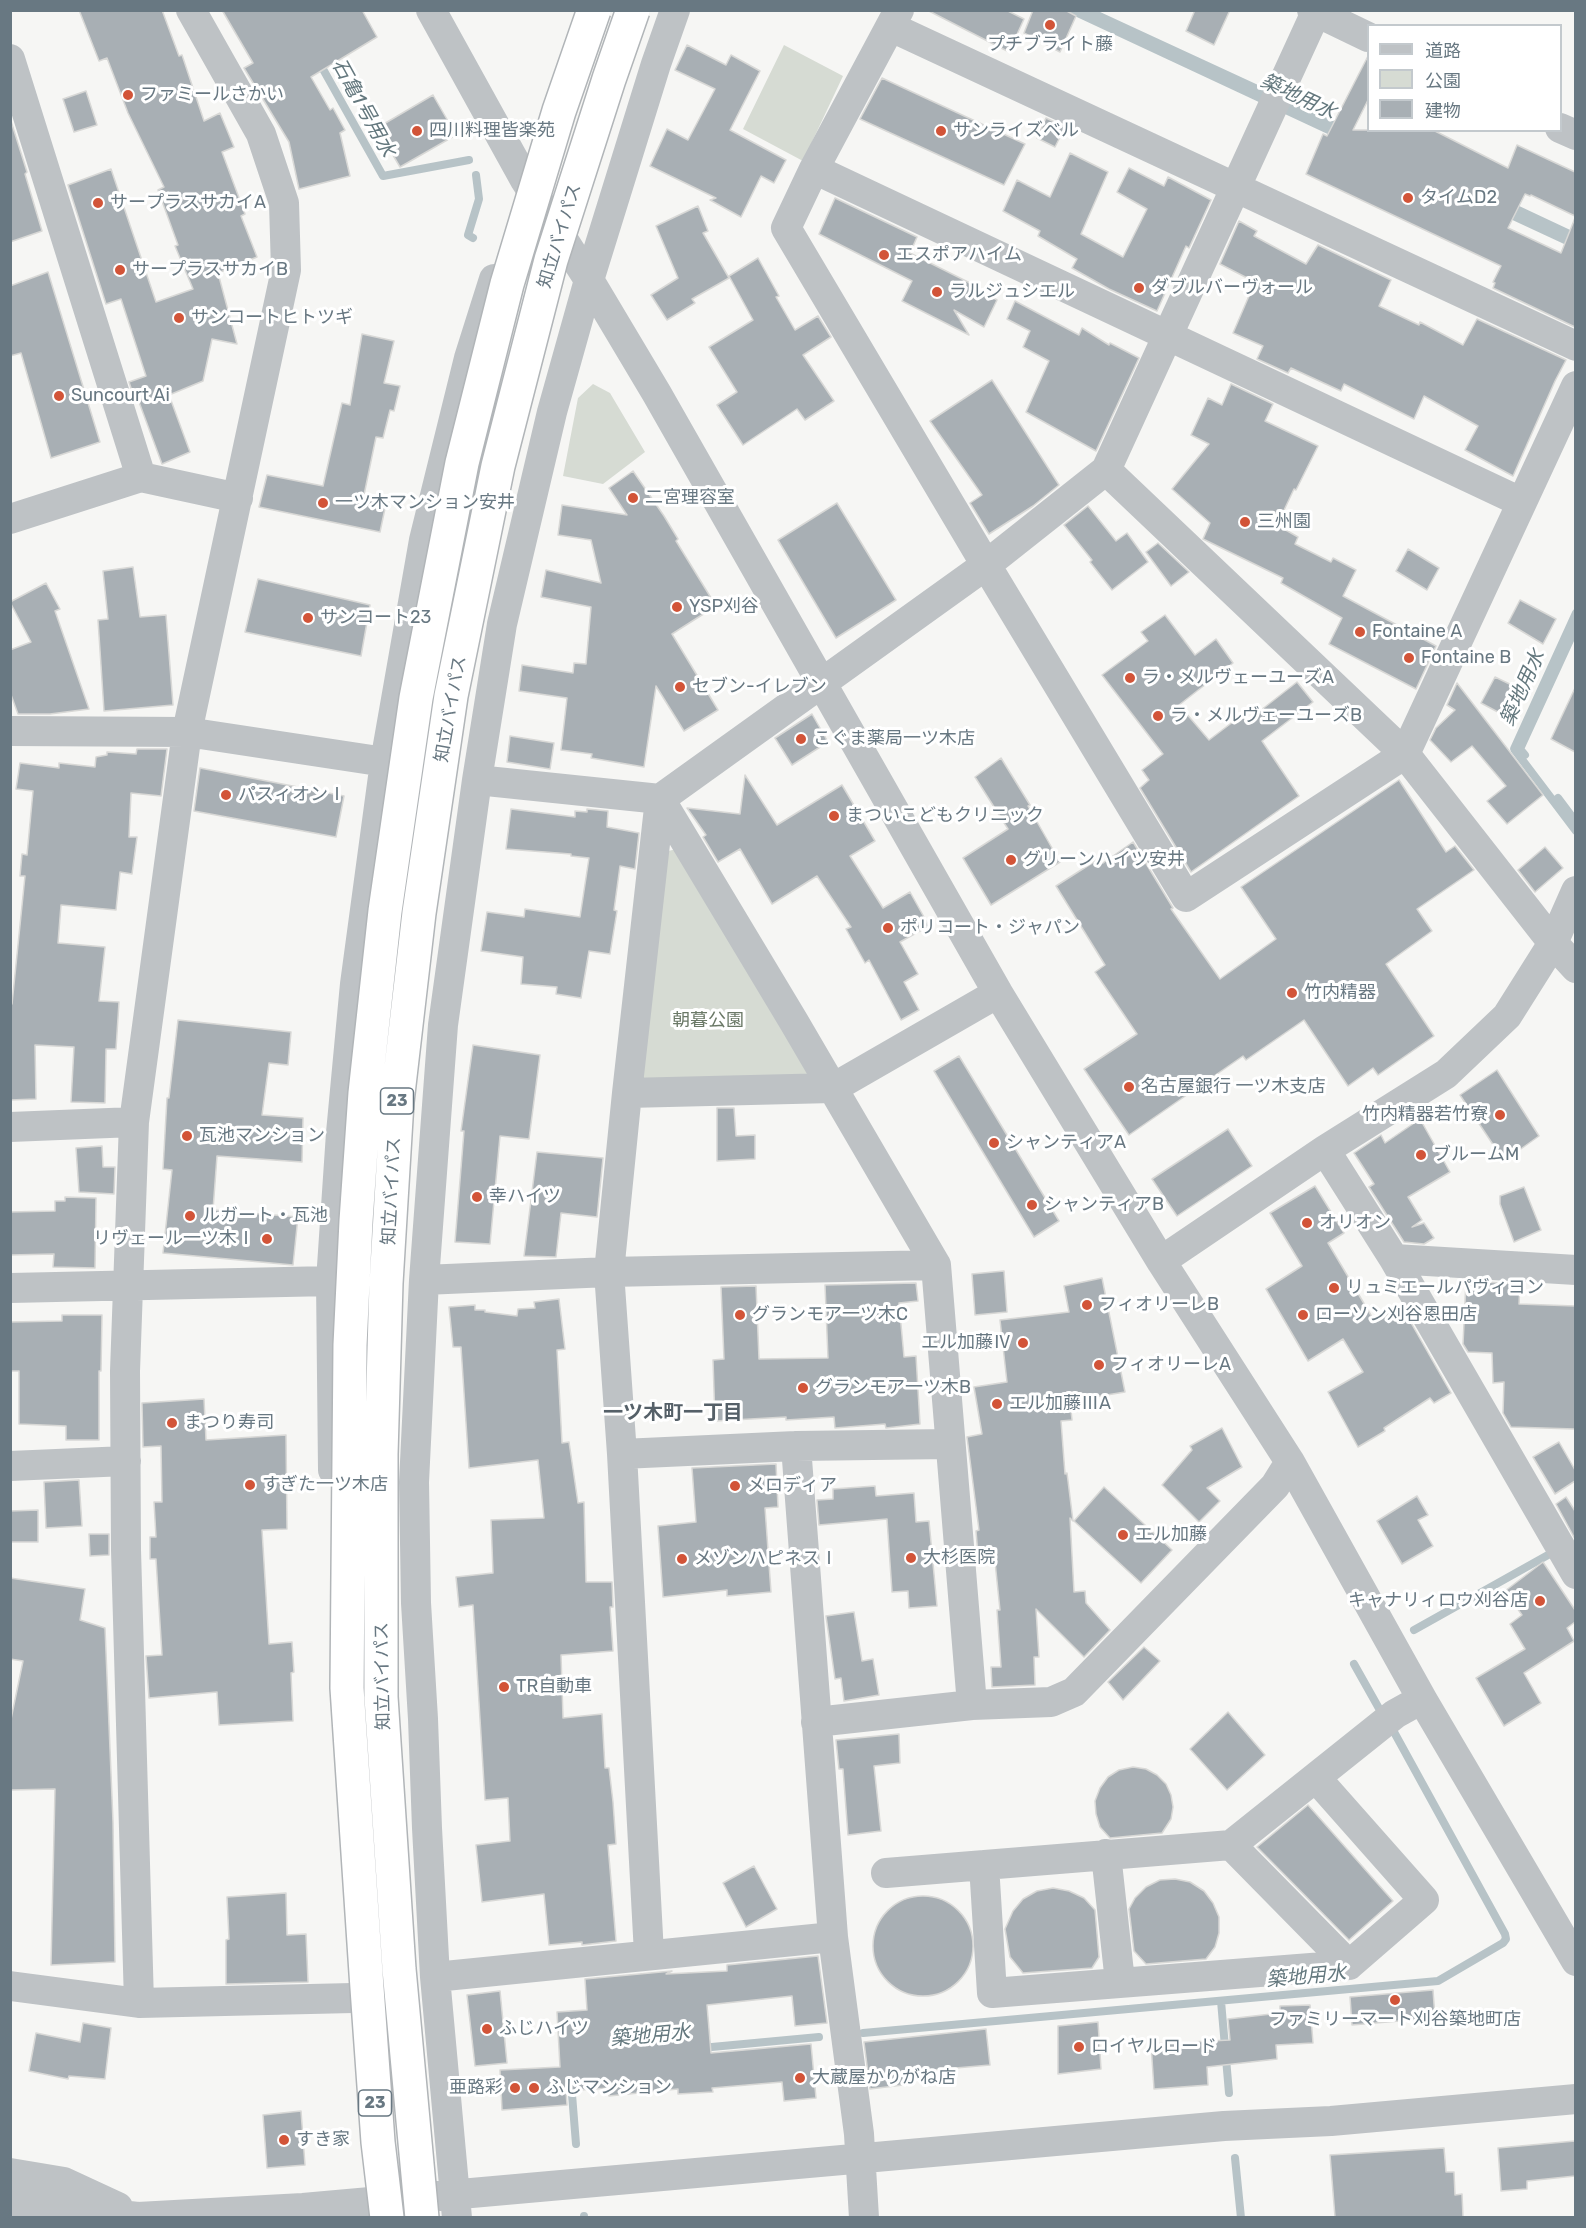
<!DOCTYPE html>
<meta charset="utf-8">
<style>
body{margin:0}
#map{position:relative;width:1586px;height:2228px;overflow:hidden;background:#f6f6f4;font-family:Rubik,"Noto Sans JP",sans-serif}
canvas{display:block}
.frame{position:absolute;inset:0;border:12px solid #687882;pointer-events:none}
.legend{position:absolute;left:1367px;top:24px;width:195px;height:108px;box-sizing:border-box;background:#fff;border:2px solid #c3c9cd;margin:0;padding:8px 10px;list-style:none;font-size:18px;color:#687882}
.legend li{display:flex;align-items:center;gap:12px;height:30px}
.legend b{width:30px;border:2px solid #c3c9cd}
</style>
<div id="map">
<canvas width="1586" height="2228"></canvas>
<div class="frame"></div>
<ul class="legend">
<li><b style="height:8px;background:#bec2c5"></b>道路</li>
<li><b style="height:16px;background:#d6dbd3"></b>公園</li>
<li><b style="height:16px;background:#a8afb4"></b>建物</li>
</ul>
</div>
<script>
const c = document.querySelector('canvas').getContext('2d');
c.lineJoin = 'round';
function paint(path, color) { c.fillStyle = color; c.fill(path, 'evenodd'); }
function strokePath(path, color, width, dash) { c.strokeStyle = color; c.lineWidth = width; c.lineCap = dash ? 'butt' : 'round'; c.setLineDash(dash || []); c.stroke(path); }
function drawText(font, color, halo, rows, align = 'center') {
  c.font = font + ' Rubik,"Noto Sans JP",sans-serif'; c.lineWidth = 6; c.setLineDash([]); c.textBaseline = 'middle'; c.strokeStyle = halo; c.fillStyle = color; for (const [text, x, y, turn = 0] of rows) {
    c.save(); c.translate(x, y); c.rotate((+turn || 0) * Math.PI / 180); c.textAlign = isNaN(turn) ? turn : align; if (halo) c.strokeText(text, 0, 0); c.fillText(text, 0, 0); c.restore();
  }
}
paint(new Path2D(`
 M784,45L843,76L803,161L743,129Z
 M593,384L610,393L645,452L603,484L563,476L578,398Z
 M676,849L809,1072L800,1081L641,1082L665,852Z`), '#d6dbd3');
strokePath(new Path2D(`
 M1071,10L1268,102
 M1086,10L1270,95
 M319,62L383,176L469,160
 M1281,100L1341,128
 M1279,107L1339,135
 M1510,206L1576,237
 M1505,212L1576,245
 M473,238L468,235L479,199L476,175
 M1576,613L1514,749L1576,831
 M1525,755L1520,749L1576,627
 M1558,798L1576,822
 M1414,1630L1548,1555
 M1354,1664L1381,1712
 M1221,2001L1229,2093
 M863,2033L1438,1981L1503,1943L1506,1939L1505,1934L1394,1732
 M701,2048L819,2037
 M571,2082L576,2144
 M1235,2158L1241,2218
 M584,2216V2218`), '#b7c3c7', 8);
const building = new Path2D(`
 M79,10H162L179,56L182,55L204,121L220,113L234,147L222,152L245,214L241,216L257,257L218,273L237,344L212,339L203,381L169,395L190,452L162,464L139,402L136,403L129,382L146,376L121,299L106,304L68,185L111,169L156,302L193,289L175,246L178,245L158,190L164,187L128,113L107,58L99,61Z
 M222,10H362L377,37L311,77L330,110L333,108L345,130L340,133L350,176L299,189L289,142L244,68L253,63Z
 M927,10H1006L1024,19L1009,52Z
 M1033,10H1065L1076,16L1060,52L1024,33Z
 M1195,10H1230L1214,45L1186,31Z
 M687,45L726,65L731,55L760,71L730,130L786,160L774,183L761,176L741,217L710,200L716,198L650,166L667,129L688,140L715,89L675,70Z
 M1368,56V100L1353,130H1433L1508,168L1517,145L1575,172V216L1531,195L1530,196L1525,194L1508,228L1561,253L1575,218V327L1493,288L1495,283L1493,282L1501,266L1306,174L1323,134L1327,136Z
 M882,78L1025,144L1004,185L860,119Z
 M86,91L97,125L74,132L63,99Z
 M433,95L456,135L400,167L377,128Z
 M10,118L27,172L25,174L42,231L10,242Z
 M1046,118L1065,127L1055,147L1037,138Z
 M1070,153L1108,172L1081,234L1123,257L1147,209L1117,192L1129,168L1164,186L1168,177L1211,200L1189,248L1186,246L1157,311L1109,289L1072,268L1077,259L1038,236L1040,231L1003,211L1017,180L1050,197Z
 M835,198L917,237L910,253L972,284L971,285L997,300L984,327L954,310L969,335L902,301L912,281L819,234Z
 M698,206L708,231L703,233L729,278L692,299L695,303L667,320L651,295L678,278L656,226Z
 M1239,221L1257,231L1254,236L1306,264L1318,245L1391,280L1379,306L1419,325L1420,322L1463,345L1477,319L1566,360L1555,381L1513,476L1465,450L1478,426L1424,396L1414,419L1344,384L1341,391L1291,368L1288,373L1257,359L1263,346L1233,333L1255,282L1220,264Z
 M758,258L779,296L776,297L795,330L818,316L831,337L803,355L834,401L805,420L797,409L743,445L717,405L737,392L709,347L753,320L729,276Z
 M48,272L100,442L51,458L21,353L10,356V286Z
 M1015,301L1079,335L1082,328L1109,345L1110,343L1139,358L1096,451L1026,412L1049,361L1023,347L1030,331L1007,319Z
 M362,334L394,341L384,383L400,386L394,411L390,410L383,438L376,437L364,495L387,499L380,532L259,507L267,475L323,486L342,403L350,405Z
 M992,380L1059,485L1033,506L989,534L970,503L982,495L930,421Z
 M1231,384L1273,404L1265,421L1318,446L1296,490L1294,489L1277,525L1298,537L1295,544L1331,562L1333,558L1356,570L1343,596L1436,646L1416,689L1329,644L1342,618L1281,583L1283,578L1203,539L1210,523L1172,489L1209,444L1191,435L1208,398L1222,405Z
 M633,471L664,516L678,539L676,541L716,606L672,634L718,710L684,731L656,686L644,767L591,758L592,754L561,750L567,698L519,691L522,665L573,673L574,663L586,664L591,607L541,597L546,570L601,583L591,540L558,535L562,505L627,515L609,488Z
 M837,503L896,600L836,638L778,540Z
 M1088,506L1116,541L1127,533L1148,562L1112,590L1090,562L1092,560L1064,525Z
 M1158,543L1189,572L1171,586L1146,552Z
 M1408,549L1439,568L1427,590L1396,571Z
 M133,567L140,617L166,615L173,705L104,711L98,620L108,619L103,571Z
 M258,579L370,605L361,656L245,632Z
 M46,583L60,609L55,611L89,709L50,714H18L10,692V650L31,642L10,602Z
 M1520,600L1556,619L1543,644L1508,623Z
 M1165,615L1195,655L1216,639L1233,663L1179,705L1209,740L1242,715L1247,721L1297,682L1313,702L1262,741L1299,796L1191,872L1140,788L1149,780L1142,770L1163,754L1102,675L1148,641L1141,632Z
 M1495,677L1522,690L1509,718L1481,703Z
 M1457,683L1543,795L1507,824L1487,801L1506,786L1472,746L1451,762L1430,740L1436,728L1455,710L1447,705Z
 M1575,688V752L1551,739Z
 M812,714L828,742L792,765L775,738Z
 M510,736L554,743L550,769L507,762Z
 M137,749H167L161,796L131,793L129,837H137L132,874L120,872L116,910L61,905L58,943L105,947L99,1001L119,1002L116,1049H106L105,1103L71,1102L74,1047L35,1045L36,1099L10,1100V1004H12L25,876H20L22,854L27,855L33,791L16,789L20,763L59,768V763L95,767L96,757L107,755V752L136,754Z
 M1001,758L1030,805L1028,806L1060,862L991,905L963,858L1008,829L975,777Z
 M200,768L344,796L336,837L194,811Z
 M745,775L777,825L842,785L875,841L850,856L883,908L910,892L929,926L900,942L918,974L904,982L919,1010L901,1020L869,960L865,963L846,929L851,927L817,876L772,904L740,849L718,862L703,837L706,835L687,808L740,814Z
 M1399,780L1446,852L1455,846L1474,870L1417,909L1432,931L1386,964L1434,1036L1378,1075L1373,1068L1348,1086L1304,1020L1246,1060L1243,1056L1129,1135L1084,1069L1137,1034L1095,972L1105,965L1056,886L1100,858L1103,863L1133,842L1173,908L1171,909L1220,979L1276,939L1241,887Z
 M511,809L575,817V811L587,812V809L608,811L607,827L639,833L635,869L620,866L614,910L617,911L610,954L589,951L581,998L556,994L557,987L521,984L523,957L481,951L487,912L524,917L525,909L580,917L589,858L571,856V854L506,849Z
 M1545,847L1563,868L1535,892L1518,870Z
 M178,1020L291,1032L288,1065L269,1063L262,1115L303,1118L302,1162L217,1156L213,1210L298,1217L293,1265L163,1253L172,1170L163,1169L167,1098H169Z
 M473,1045L540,1055L529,1139L500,1136L490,1244L455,1242L464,1131H461Z
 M959,1056L1059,1221L1034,1237L934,1071Z
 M1497,1070L1539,1136L1504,1161L1460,1095Z
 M717,1108H734L736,1136L755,1135V1159L717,1161Z
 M1420,1119L1450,1172L1408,1197L1422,1220L1412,1227L1424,1223L1434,1238L1424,1244L1404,1242L1369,1187L1374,1184L1354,1153L1381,1135L1385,1143Z
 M1228,1129L1252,1166L1177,1216L1152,1179Z
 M102,1146L103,1167H115L114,1194L79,1192L76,1148Z
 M537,1152L603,1158L597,1217L561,1213L556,1257L524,1256Z
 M1315,1186L1344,1233L1328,1243L1375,1322L1402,1307L1451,1393L1434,1403L1430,1398L1384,1428L1385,1431L1358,1447L1328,1392L1363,1372L1343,1339L1308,1361L1266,1289L1302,1266L1270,1213Z
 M1524,1187L1541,1230L1514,1242L1500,1204V1196Z
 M65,1197L96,1198L95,1268L53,1267L54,1254L10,1255V1212L55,1211V1201H65Z
 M1004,1271L1007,1312L975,1315L972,1274Z
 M1102,1278L1125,1392L1070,1401L1072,1420L1061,1421L1065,1474L1067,1473L1073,1521L1070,1518L1074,1592L1085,1591L1086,1603L1110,1630L1084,1657L1036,1609L1039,1657H1034L1035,1685L992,1687L991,1667H1001L997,1610H1000L994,1552L978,1555L976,1531L979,1530L967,1437L982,1434L974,1387L1007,1382L1000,1320L1069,1312L1064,1286Z
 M1466,1281L1520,1284L1519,1304L1575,1306V1429L1511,1427L1503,1413L1504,1382L1493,1383L1492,1353L1468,1352L1463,1344Z
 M916,1283L918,1301L899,1303L904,1357L916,1356L920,1424L886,1428L885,1424L835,1428L834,1417L786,1420V1417L715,1421L713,1360L724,1359L721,1287L756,1286L759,1359L828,1358L825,1285Z
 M559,1299L565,1349L557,1350L562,1443L569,1442L578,1503L584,1502L586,1582H612L613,1607H610L613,1651L561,1655L563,1718L602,1714L605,1768H609L613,1802L616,1844L608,1845L616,1941L582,1945V1942L549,1945L544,1894L482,1902L476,1845L510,1841L508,1798L485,1800L473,1605L459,1607L456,1577L493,1573L491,1520L544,1518L538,1460L469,1468L461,1347H453L449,1307L475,1305V1310H485V1312L517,1316L518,1309L535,1308L534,1302Z
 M62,1315H102L101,1371H99V1440H66V1426L19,1424V1371H10V1322L62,1321Z
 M204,1399L206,1440L286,1435L287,1529L262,1530L269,1644L292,1642L294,1672L291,1673L293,1721L219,1725L217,1692L149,1698L146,1656L162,1655L156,1559H150V1537H156L154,1502H162L161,1446L143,1447L142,1403Z
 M1222,1428L1242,1467L1207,1488L1220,1501L1199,1522L1162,1485L1192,1450L1190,1446Z
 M1559,1442L1575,1470V1481L1555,1494L1533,1457Z
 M776,1464L778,1507L765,1508L771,1592L727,1596V1590L663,1597L658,1526L696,1522L692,1468Z
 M79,1480L82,1526L46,1528L44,1482Z
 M875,1486L876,1496L914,1493L916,1522L929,1521L937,1606L909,1608L908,1591L892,1592L887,1519L819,1525L817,1500L833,1499V1489Z
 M1104,1487L1172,1550L1141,1583L1074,1521Z
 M1417,1496L1428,1515L1418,1520L1433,1546L1402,1564L1377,1521Z
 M1566,1497L1575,1511V1539L1556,1504Z
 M38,1510V1542H10V1511Z
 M89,1534H109V1555L90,1556Z
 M1543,1562L1575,1610V1622L1567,1628L1574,1641L1524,1673L1541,1703L1504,1726L1476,1678L1525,1649L1510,1624L1522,1615L1505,1591Z
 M10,1578L85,1589L80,1620L105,1628L113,1822L115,1962L51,1965L55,1789L10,1790V1724L23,1661L10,1659Z
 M854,1612L862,1661L873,1659L879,1695L844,1701L841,1678L835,1679L826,1616Z
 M1144,1647L1160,1661L1123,1700L1108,1682Z
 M1228,1712L1265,1755L1227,1790L1190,1749Z
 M899,1734L900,1763L874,1766L881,1831L848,1835L843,1769H839L836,1740Z
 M1133,1767L1146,1769L1157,1775L1166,1784L1171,1795L1173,1807L1171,1819L1162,1833L1110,1838L1100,1827L1096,1814L1095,1801L1100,1788L1108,1777L1119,1770Z
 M1308,1805L1393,1901L1349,1940L1257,1847Z
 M754,1866L777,1909L746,1927L723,1883Z
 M1175,1879L1190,1882L1204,1891L1213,1903L1219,1917V1933L1215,1947L1206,1959L1146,1964L1134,1951L1129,1909L1135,1898L1146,1887L1160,1880Z
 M1053,1888L1069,1891L1084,1898L1095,1910L1099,1957L1092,1968L1023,1973L1010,1957L1005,1929L1013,1911L1023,1899L1037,1891Z
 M286,1893L287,1935L306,1934L308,1982L226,1984V1940L229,1939L227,1897Z
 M873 1946a50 50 0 1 1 100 0a50 50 0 1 1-100 0Z
 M818,1956L827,2023L795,2026L792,1996L707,2005L711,2053L811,2044L816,2098L784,2101L782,2082L712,2088L713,2092L678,2094V2089L609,2096V2088L566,2091L567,2105L502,2110L500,2070L560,2067L557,2012L587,2010L585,1979L672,1971L666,1974L727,1971V1965Z
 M1433,1990L1435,2018L1352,2025L1350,1997Z
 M500,1991L507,2063L475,2066L467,1995Z
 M1310,2005L1313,2043L1276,2045L1277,2059L1207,2067L1208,2085L1154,2089L1151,2044L1230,2040L1228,2019L1280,2013V2006Z
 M1098,2022L1101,2069L1058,2074V2026Z
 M83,2023L111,2028L105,2079L69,2076L68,2079L29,2071L36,2033L80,2042Z
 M986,2029L990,2065L910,2072L911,2084L870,2089L864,2042Z
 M301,2111L305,2165L267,2168L263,2115Z
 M1575,2141V2176L1527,2181V2189L1501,2191L1498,2148Z
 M1444,2148L1446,2172H1454L1455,2195L1462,2194L1463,2217H1335L1330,2155Z`);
paint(building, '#a8afb4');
strokePath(building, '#d8d8d6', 1.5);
strokePath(new Path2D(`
 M191,10L261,134L284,203L286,270L187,732L385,762
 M431,10L525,180L589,280L657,394L998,993L1161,1261L1290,1462L1422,1699L1576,1961
 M899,10L814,169L786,228L986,565L1186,897L1405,754L1576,386
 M1312,10L1368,37
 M891,27L1576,346
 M10,59L141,477
 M1560,128L1576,135
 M814,169L1521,502
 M1106,470L1317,10
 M10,519L141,477L238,498
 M10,731L187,732L134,1122L125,1371L126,1550L139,2003
 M477,780L660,799L986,565L1106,470L1405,754L1553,943L1576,968
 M660,799L794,1022L936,1265L972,1705
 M627,1093L833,1088L998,993
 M10,1127L134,1122
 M1325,1150L1394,1259L1576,1270
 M1394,1259L1576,1574
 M1161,1261L1325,1150L1446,1074L1507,1016L1553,943L1576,891
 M424,1280L609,1272L936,1265
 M10,1288L331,1281
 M796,1446L833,1937L859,2134L864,2218
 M622,1454L796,1446L949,1444
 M10,1466L126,1461
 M333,1470L331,1281L341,1133L355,984L385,762L424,540L469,358L494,279
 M816,1722L972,1705L1051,1702L1074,1692L1275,1486L1290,1462
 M1231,1845L1349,1965
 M1106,1854L1120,1982
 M984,1865L992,1993L1349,1965L1424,1900L1316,1778
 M886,1873L1231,1845L1395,1714L1422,1699
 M649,1954L622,1454L609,1272L627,1093L660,799
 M435,1977L833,1937
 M10,1986L139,2003L353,1998
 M10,2173L64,2182L118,2207
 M10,2203L138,2217L303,2208L1224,2126L1331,2121L1576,2099
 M457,2218L435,1977L427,1828L423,1719L416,1603L414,1482L424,1280L443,1025L477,780L502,624L552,412L589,280L656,64L675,10`), '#bec2c5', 30);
const highwayBridge = new Path2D(`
 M387,2218L378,2142L367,1988L347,1688L350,1345L356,1221L365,1093L385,911L416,698L462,463L507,284L559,111L594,10
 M422,2218L399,1969L381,1697V1454L386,1283L397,1102L419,913L451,696L498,466L551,260L609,79L633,10`);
strokePath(highwayBridge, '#b1b5b8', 36, []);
strokePath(highwayBridge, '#fff', 33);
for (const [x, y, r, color] of [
 [1050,25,6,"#d25438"],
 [128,95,6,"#d25438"],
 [417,131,6,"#d25438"],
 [941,131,6,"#d25438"],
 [1408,198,6,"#d25438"],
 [98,203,6,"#d25438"],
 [884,255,6,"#d25438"],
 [120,270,6,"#d25438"],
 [1139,288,6,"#d25438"],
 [937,292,6,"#d25438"],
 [179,318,6,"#d25438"],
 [59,396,6,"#d25438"],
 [633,498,6,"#d25438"],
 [323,503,6,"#d25438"],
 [1245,522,6,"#d25438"],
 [677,607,6,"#d25438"],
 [308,618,6,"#d25438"],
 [1360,632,6,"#d25438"],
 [1409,658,6,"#d25438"],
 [1130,678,6,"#d25438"],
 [680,687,6,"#d25438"],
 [1158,716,6,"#d25438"],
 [801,739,6,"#d25438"],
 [226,795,6,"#d25438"],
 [834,816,6,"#d25438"],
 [1011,860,6,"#d25438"],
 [888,928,6,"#d25438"],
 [1292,993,6,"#d25438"],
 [1129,1087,6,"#d25438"],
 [1500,1115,6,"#d25438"],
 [187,1136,6,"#d25438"],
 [994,1143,6,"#d25438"],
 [1421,1155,6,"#d25438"],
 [477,1197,6,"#d25438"],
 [1032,1205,6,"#d25438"],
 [190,1216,6,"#d25438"],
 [1307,1223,6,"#d25438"],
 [267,1239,6,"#d25438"],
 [1334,1288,6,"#d25438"],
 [1087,1305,6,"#d25438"],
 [740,1315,6,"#d25438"],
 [1303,1315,6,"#d25438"],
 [1023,1343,6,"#d25438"],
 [1099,1365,6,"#d25438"],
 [803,1388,6,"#d25438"],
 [997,1404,6,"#d25438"],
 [172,1423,6,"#d25438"],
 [250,1485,6,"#d25438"],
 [735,1486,6,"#d25438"],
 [1123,1535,6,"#d25438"],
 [911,1558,6,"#d25438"],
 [682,1559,6,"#d25438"],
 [1540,1601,6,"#d25438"],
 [504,1687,6,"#d25438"],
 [1395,2000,6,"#d25438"],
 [487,2029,6,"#d25438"],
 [1079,2047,6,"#d25438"],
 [800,2078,6,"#d25438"],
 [515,2088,6,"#d25438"],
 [534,2088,6,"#d25438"],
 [284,2140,6,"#d25438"]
]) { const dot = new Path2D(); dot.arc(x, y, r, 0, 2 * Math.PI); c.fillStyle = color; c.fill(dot); strokePath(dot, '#fff', 2); }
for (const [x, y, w] of [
 [397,1101,33],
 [375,2103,33]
]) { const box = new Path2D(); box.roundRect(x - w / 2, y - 13, w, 26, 4.5); c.fillStyle = '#fff'; c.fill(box); strokePath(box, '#687882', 1.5); }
drawText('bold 16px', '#687882', null, [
 ["23",397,1101],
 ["23",375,2103]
]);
drawText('18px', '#687882', '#fff', [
 ["プチブライト藤",1050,45,"center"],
 ["ファミールさかい",140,95],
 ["四川料理皆楽苑",429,131],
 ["サンライズベル",953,131],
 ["タイムD2",1420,198],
 ["サープラスサカイA",110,203],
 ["エスポアハイム",896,255],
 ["サープラスサカイB",132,270],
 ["ダブルバーヴォール",1151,288],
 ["ラルジュシエル",949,292],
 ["サンコートヒトツギ",191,318],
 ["Suncourt Ai",71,396],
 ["二宮理容室",645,498],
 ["一ツ木マンション安井",335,503],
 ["三州園",1257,522],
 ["YSP刈谷",689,607],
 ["サンコート23",320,618],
 ["Fontaine A",1372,632],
 ["Fontaine B",1421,658],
 ["ラ・メルヴェーユーズA",1142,678],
 ["セブン-イレブン",692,687],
 ["ラ・メルヴェーユーズB",1170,716],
 ["こぐま薬局一ツ木店",813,739],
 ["パスィオンⅠ",238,795],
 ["まついこどもクリニック",846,816],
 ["グリーンハイツ安井",1023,860],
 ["ポリコート・ジャパン",900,928],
 ["竹内精器",1304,993],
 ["名古屋銀行 一ツ木支店",1141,1087],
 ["竹内精器若竹寮",1488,1115,"right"],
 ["瓦池マンション",199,1136],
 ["シャンティアA",1006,1143],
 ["ブルームM",1433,1155],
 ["幸ハイツ",489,1197],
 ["シャンティアB",1044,1205],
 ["ルガート・瓦池",202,1216],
 ["オリオン",1319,1223],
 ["リヴェール一ツ木Ⅰ",255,1239,"right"],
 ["リュミエールパヴィヨン",1346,1288],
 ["フィオリーレB",1099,1305],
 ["グランモア一ツ木C",752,1315],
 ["ローソン刈谷恩田店",1315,1315],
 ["エル加藤Ⅳ",1011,1343,"right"],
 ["フィオリーレA",1111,1365],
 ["グランモア一ツ木B",815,1388],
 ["エル加藤ⅢA",1009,1404],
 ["まつり寿司",184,1423],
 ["すぎた一ツ木店",262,1485],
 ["メロディア",747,1486],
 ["エル加藤",1135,1535],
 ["大杉医院",923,1558],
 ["メゾンハピネスⅠ",694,1559],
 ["キャナリィロウ刈谷店",1528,1601,"right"],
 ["TR自動車",516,1687],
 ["ファミリーマート刈谷築地町店",1395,2020,"center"],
 ["ふじハイツ",499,2029],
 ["ロイヤルロード",1091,2047],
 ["大蔵屋かりがね店",812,2078],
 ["亜路彩",503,2088,"right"],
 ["ふじマンション",546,2088],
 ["すき家",296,2140]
], 'left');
drawText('18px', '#687882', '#fff', [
 ["知立バイパス",560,236,-73],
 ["知立バイパス",451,709,-80],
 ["知立バイパス",392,1191,-87],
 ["知立バイパス",383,1676,-91]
]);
drawText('18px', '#6b7967', '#fff', [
 ["朝暮公園",708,1021]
]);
drawText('italic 20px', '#64787e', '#fff', [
 ["築地用水",1298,97,25],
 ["石亀1号用水",363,108,61],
 ["築地用水",1523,688,-66],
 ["築地用水",1306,1977,-5],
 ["築地用水",650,2036,-5]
]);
drawText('bold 20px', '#556068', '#fff', [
 ["一ツ木町一丁目",673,1413]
]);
</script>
